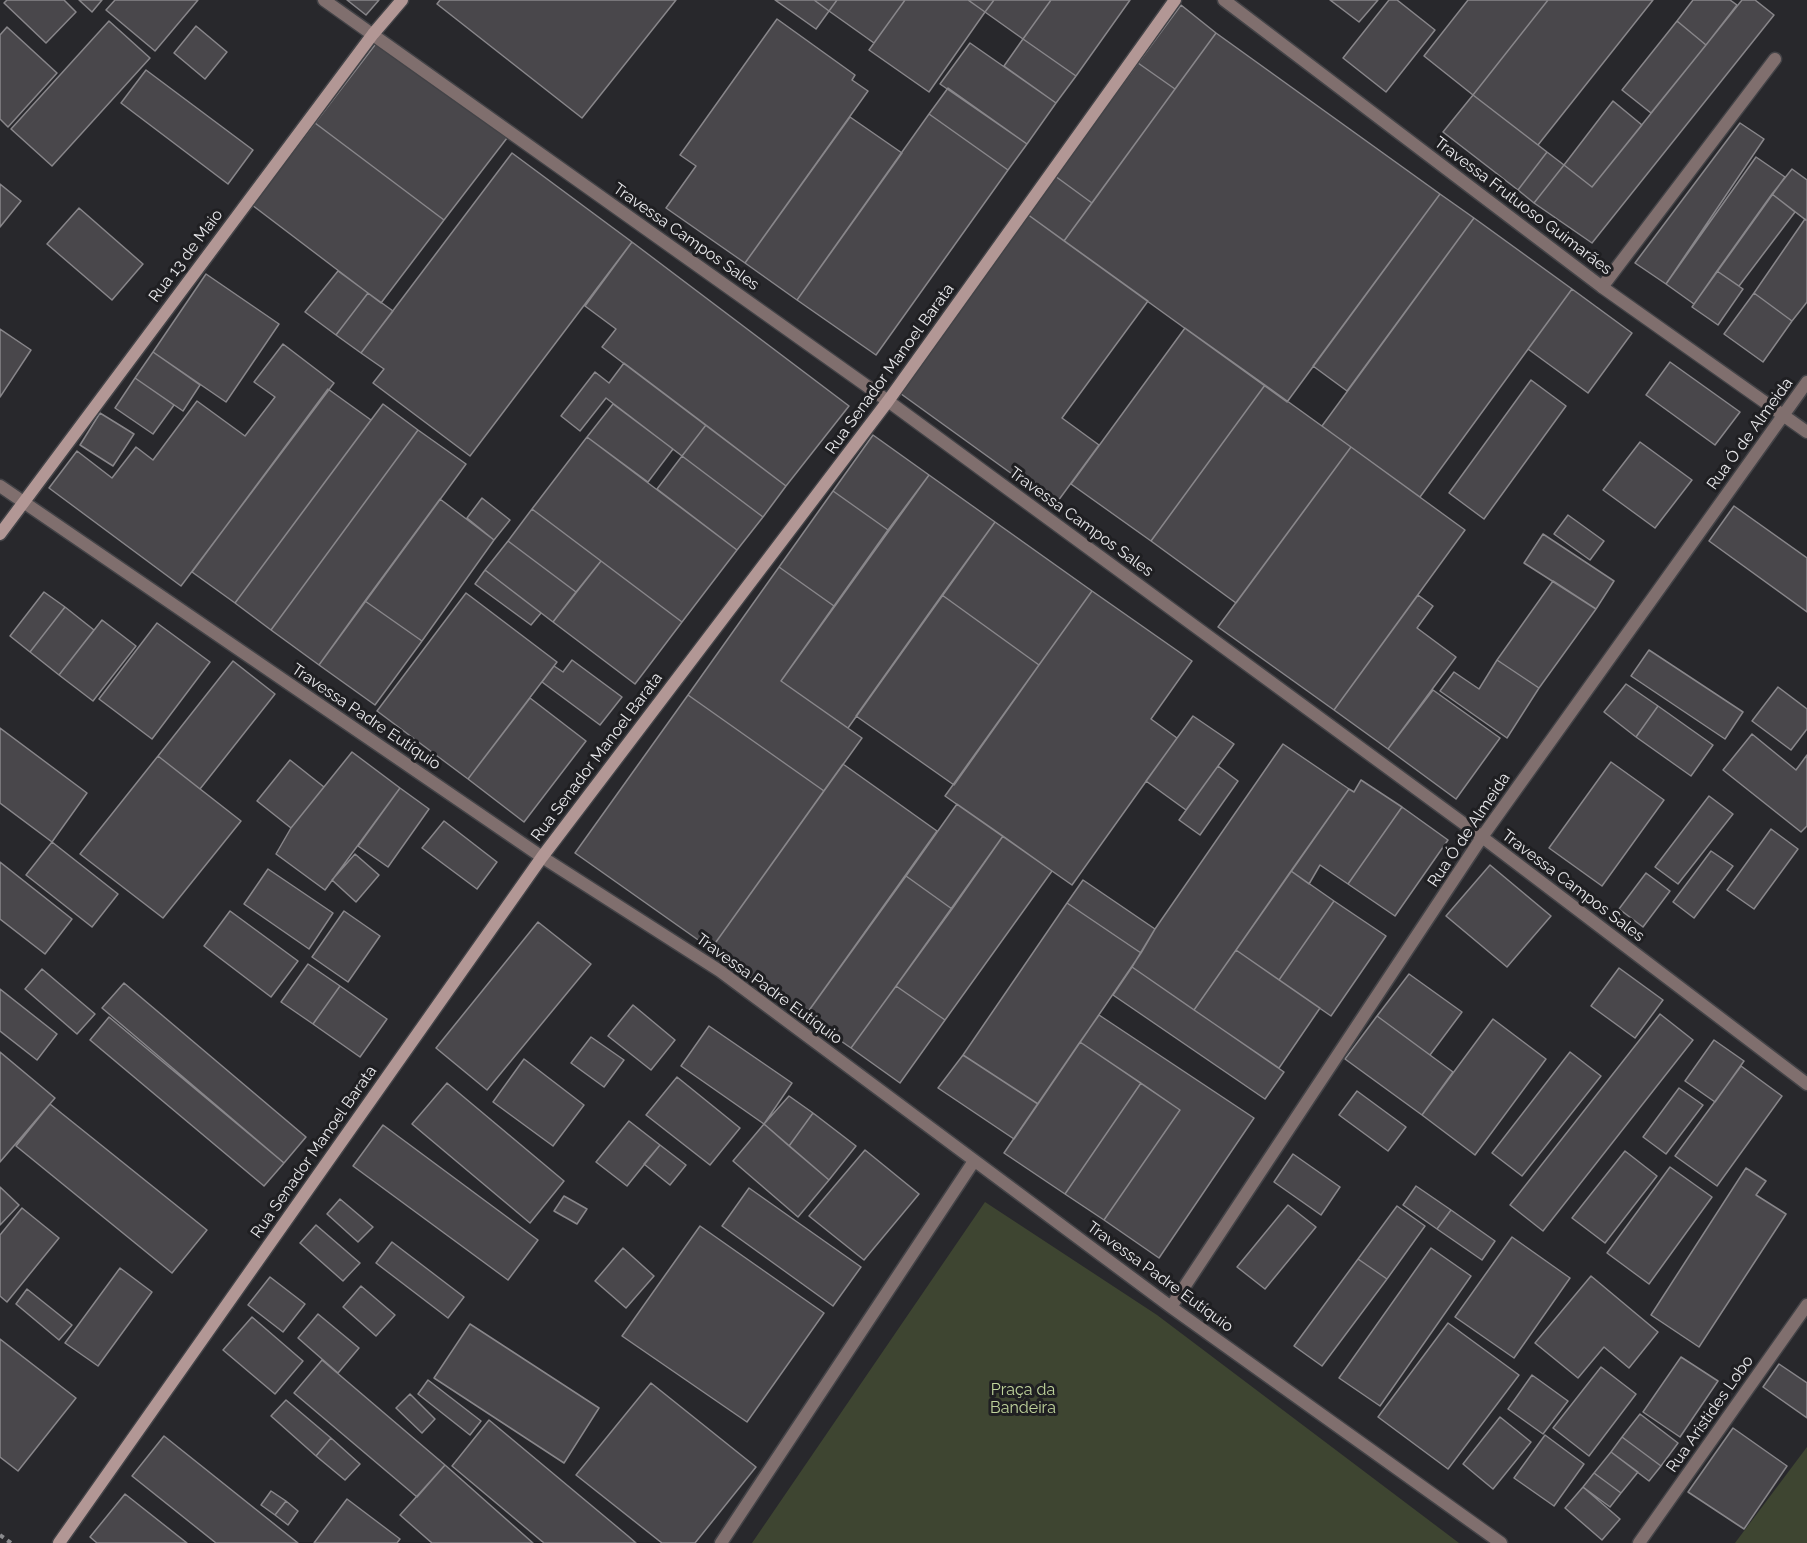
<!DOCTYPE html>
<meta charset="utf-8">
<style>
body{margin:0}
canvas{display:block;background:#28282c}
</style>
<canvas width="1807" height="1543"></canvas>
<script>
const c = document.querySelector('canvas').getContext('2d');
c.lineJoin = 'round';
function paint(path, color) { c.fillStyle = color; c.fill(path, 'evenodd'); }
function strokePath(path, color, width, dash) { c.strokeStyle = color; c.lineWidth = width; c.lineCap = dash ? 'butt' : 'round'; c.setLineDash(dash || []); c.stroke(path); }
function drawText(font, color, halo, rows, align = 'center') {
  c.font = font + ' Raleway,sans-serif'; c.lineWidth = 6; c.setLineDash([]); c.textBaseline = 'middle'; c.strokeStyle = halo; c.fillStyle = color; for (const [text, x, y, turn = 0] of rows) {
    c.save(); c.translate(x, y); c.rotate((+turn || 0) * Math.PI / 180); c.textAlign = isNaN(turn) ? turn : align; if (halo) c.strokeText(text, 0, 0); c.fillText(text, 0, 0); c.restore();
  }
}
paint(new Path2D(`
 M985,1202L1157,1315L1459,1543H752Z
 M1807,1447V1543H1735Z`), '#3e4531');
const building = new Path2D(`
 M7,0H64L76,12L46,43L4,3Z
 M79,0H102L92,12Z
 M115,0H198L155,51L106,10Z
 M347,0H379L366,15Z
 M440,0H676L582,118L437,4Z
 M775,0H814L829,11L816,29Z
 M814,0H837L829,11Z
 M837,0H905L874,43L829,11Z
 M905,0H968L985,12L929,92L869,50Z
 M968,0H994L985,12Z
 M994,0H1051L1023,39L985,12Z
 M1051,0H1130L1076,76L1023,39Z
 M1330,0H1378L1359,22Z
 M1389,0H1397L1435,30L1386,92L1343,58Z
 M1468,0H1548L1473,95L1424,56Z
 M1548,0H1653L1538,145L1473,95Z
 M1693,0H1730L1737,5L1706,45L1677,21Z
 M1742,0H1755L1774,15L1592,243L1534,203L1564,165L1592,187Z
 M1181,5L1216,33L1175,89L1138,63Z
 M777,19L855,75L852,80L868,91L745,263L666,208L696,166L680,155Z
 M109,21L150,58L52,166L11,129Z
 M1677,21L1706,45L1651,113L1622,90Z
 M196,26L227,52L205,79L174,53Z
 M7,27L57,73L8,127L0,119V35Z
 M1216,33L1440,194L1287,402L1064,241Z
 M1023,39L1076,76L1056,103L1004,66Z
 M378,41L507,138L444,220L315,123Z
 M970,43L1056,103L1027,144L940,84Z
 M1138,63L1175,89L1092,203L1055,176Z
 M146,70L253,150L228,184L121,103Z
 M948,88L1027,144L1008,170L929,114Z
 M1473,95L1547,152L1518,190L1443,132Z
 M1613,101L1642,125L1592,187L1564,165Z
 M929,114L1008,170L876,355L797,300Z
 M850,117L902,153L797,300L745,263Z
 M315,123L444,220L381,303L252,205Z
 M1740,123L1764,139L1666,284L1635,263Z
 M1547,152L1564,165L1534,203L1518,190Z
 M512,153L632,242L470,456L373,383L384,369L361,353Z
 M1756,157L1785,177L1694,304L1666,284Z
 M1792,169L1807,180V221L1772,194Z
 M1055,176L1092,203L1064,241L1027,214Z
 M0,184L21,201L0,227Z
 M1440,194L1474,218L1347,391L1313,366Z
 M1772,194L1795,212L1739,286L1717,271Z
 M79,208L143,264L112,300L47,244Z
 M1027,214L1148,301L1062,418L1099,445L1055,505L897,391Z
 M1474,218L1572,289L1420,497L1322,426Z
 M1805,219L1807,221V302L1792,321L1754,293Z
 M632,242L849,406L786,486L602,347L616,329L585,306Z
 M338,271L368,293L336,335L305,312Z
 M1717,271L1743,289L1718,325L1692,307Z
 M206,274L279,324L226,402L153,352Z
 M1572,289L1632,333L1588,393L1528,349Z
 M368,293L393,311L361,353L336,335Z
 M1754,293L1792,321L1763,362L1724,334Z
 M1185,328L1265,385L1151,541L1071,484Z
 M0,329L31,350L0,397Z
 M283,344L334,383L181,586L49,488L77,451L112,478L136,447L153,460L197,401L245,436L275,397L254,382Z
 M153,352L200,385L183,411L135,378Z
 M1670,362L1740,412L1715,445L1646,395Z
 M624,363L706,425L682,456L606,398L580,431L561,416L595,372L609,383Z
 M135,378L174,405L153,434L115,408Z
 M1531,380L1566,406L1484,519L1449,493Z
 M1265,385L1351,447L1236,603L1151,541Z
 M328,389L371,420L235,603L192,572Z
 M383,404L418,430L271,630L235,603Z
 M613,404L673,449L648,482L587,437Z
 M100,413L134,434L113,466L80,445Z
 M706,425L786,486L763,517L682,456Z
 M418,430L466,464L319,665L271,630Z
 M873,435L929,475L888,530L833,491Z
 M587,437L737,550L682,622L532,509Z
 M1640,442L1692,480L1655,528L1603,490Z
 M1351,447L1465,530L1334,710L1218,627Z
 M682,456L763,517L737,550L657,489Z
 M929,475L995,522L848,728L781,681Z
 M833,491L888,530L834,606L779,567Z
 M482,498L510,520L494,540L467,518Z
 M440,499L494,540L422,641L365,601Z
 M1734,506L1807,558V612L1709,541Z
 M532,509L601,561L576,592L508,541Z
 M1568,515L1604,541L1590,560L1554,534Z
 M995,522L1092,591L1039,665L942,595Z
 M1543,534L1614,581L1596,609L1524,563Z
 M508,541L576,592L553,622L485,570Z
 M601,561L682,622L635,684L553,622Z
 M779,567L834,606L781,681L862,738L824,791L688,695Z
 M485,570L541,613L531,625L475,584Z
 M1553,581L1596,609L1539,688L1497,660Z
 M1092,591L1192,661L1151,719L1177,738L1072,885L945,796Z
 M44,592L65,607L30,652L10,636Z
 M466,593L557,662L468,779L377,711Z
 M942,595L1039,665L954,785L856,716Z
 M1418,595L1433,606L1417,628L1456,657L1388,749L1334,710Z
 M365,601L422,641L375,705L319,665Z
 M65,607L94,630L59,675L30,652Z
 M102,620L136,646L93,701L59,675Z
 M157,623L210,662L152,739L99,699Z
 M1649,650L1743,712L1725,739L1631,676Z
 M572,660L622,697L600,725L542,682L554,666L563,672Z
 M1497,660L1539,688L1507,738L1440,691L1454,672L1479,689Z
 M233,661L275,694L200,789L158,756Z
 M1626,684L1658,706L1636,737L1604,712Z
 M1778,687L1807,709V729L1791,750L1752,721Z
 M1433,690L1500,738L1456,799L1388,749Z
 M688,695L824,791L711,949L575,853Z
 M530,698L586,741L524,822L468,779Z
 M1658,706L1713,745L1691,776L1636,737Z
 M1193,716L1234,744L1186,810L1146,781Z
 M0,728L87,793L52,842L0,803Z
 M1752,734L1796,770L1807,755V826L1801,832L1723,770Z
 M1283,744L1349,789L1194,1010L1132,967L1155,929Z
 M352,752L400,788L325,890L276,854L291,828Z
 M158,756L241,821L163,918L80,854Z
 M290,760L324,787L291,828L257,801Z
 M1611,762L1664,800L1602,886L1549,848Z
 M843,764L937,831L805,1016L711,949Z
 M1218,766L1238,781L1200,835L1179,820Z
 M1361,780L1402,807L1348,884L1320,865L1309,884L1291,871L1349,789L1354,792Z
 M400,788L429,809L388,867L358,846Z
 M1709,796L1733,814L1678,884L1655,867Z
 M957,804L1003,836L952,909L906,876Z
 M1402,807L1448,840L1395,916L1348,884Z
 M444,821L497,862L477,889L422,848Z
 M1771,829L1798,849L1754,909L1727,890Z
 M1003,836L1052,871L945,1020L896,986Z
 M52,842L118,894L92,927L26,875Z
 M1711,851L1733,866L1694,918L1673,902Z
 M355,854L379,875L356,902L332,880Z
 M0,862L72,919L45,954L0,919Z
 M1490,865L1551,916L1507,967L1446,916Z
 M268,869L333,913L309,949L244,904Z
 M1291,871L1334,901L1279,980L1236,950Z
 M1646,873L1670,891L1643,927L1619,909Z
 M906,876L952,909L851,1048L805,1016Z
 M1083,880L1155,929L1141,953L1067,903Z
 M1334,901L1386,936L1331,1016L1279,980Z
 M1067,903L1141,953L1038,1104L963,1055Z
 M230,911L298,961L271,997L204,946Z
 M344,911L380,936L348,982L312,957Z
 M538,922L591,964L487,1090L436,1048Z
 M1236,950L1320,1008L1279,1068L1194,1010Z
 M308,964L340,986L313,1024L281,1002Z
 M1132,967L1284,1072L1265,1099L1113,995Z
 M1619,968L1663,1000L1635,1038L1591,1006Z
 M42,969L95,1014L77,1034L25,989Z
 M1409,974L1462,1012L1430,1055L1377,1016Z
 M124,983L306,1137L284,1163L102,1008Z
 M340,986L387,1019L360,1057L313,1024Z
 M896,986L945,1020L900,1083L851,1048Z
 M0,989L57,1034L37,1060L0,1031Z
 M633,1005L675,1040L651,1070L608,1036Z
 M1660,1014L1693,1040L1543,1231L1510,1205Z
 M1099,1015L1254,1118L1159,1258L1104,1220L1180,1110L1080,1042Z
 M1377,1016L1453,1072L1422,1115L1345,1059Z
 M109,1017L284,1163L264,1186L90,1040Z
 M1493,1019L1546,1059L1475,1155L1422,1115Z
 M709,1026L792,1083L764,1124L681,1066Z
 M591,1037L624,1060L604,1087L571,1063Z
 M1714,1040L1744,1061L1715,1102L1685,1081Z
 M1080,1042L1141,1083L1065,1194L1004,1153Z
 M0,1052L55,1098L0,1162Z
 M1570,1052L1601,1076L1522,1176L1492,1153Z
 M963,1055L1038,1104L1014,1139L938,1088Z
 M524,1059L584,1105L553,1146L493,1102Z
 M1741,1066L1782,1096L1717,1186L1675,1156Z
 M677,1077L740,1128L710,1165L646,1115Z
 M447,1083L564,1181L530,1223L412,1124Z
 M1141,1083L1180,1110L1104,1220L1065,1194Z
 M1679,1088L1703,1105L1666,1154L1643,1137Z
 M1357,1091L1406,1127L1388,1151L1339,1115Z
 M789,1096L813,1113L789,1146L764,1124Z
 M50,1104L207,1230L172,1273L16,1146Z
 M813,1113L856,1146L829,1180L789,1146Z
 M629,1121L660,1145L627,1186L596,1162Z
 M764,1124L829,1180L798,1217L733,1161Z
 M383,1125L538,1240L508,1280L353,1166Z
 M660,1145L686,1165L670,1185L644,1164Z
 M865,1150L919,1194L864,1260L809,1216Z
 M1625,1151L1657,1176L1605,1243L1572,1218Z
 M1293,1154L1340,1187L1321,1215L1274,1182Z
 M1670,1167L1712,1197L1649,1284L1607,1253Z
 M1746,1168L1766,1181L1756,1195L1786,1214L1699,1347L1651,1315Z
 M1416,1186L1451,1210L1437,1229L1403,1205Z
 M0,1187L19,1205L0,1225Z
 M749,1188L861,1267L833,1306L722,1226Z
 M564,1196L587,1209L577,1224L554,1211Z
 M340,1199L373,1227L358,1242L327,1214Z
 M1288,1205L1316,1227L1265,1289L1237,1267Z
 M1397,1206L1425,1226L1387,1279L1358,1259Z
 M22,1208L59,1238L7,1302L0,1296V1235Z
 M1451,1210L1495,1241L1482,1260L1437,1229Z
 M316,1225L360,1263L343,1281L300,1243Z
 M700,1226L824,1313L747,1422L622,1336Z
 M1512,1237L1570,1278L1514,1358L1455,1317Z
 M392,1242L464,1297L448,1318L376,1263Z
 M623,1248L654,1276L626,1308L595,1281Z
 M1431,1248L1471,1276L1380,1406L1339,1378Z
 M1358,1259L1387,1279L1322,1366L1294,1346Z
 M120,1268L152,1292L98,1366L65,1343Z
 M1591,1276L1658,1332L1629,1368L1604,1347L1578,1378L1535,1343Z
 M270,1277L305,1304L283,1332L248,1305Z
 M361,1286L395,1315L376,1336L343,1307Z
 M27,1289L72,1325L59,1340L16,1304Z
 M318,1314L359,1348L338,1373L298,1338Z
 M252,1317L303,1361L275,1394L223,1350Z
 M1448,1323L1519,1375L1448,1469L1378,1417Z
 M470,1324L599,1408L564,1463L434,1378Z
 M0,1339L76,1398L18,1471L0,1457Z
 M1681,1357L1718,1381L1680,1437L1643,1412Z
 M322,1360L445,1465L417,1497L294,1393Z
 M1779,1364L1807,1383V1418L1763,1387Z
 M1601,1367L1636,1394L1589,1456L1553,1428Z
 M1532,1375L1568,1401L1543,1434L1508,1409Z
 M428,1380L481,1421L470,1435L418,1394Z
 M651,1383L756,1467L695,1543H662L576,1475Z
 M410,1394L435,1419L422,1433L396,1408Z
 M286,1400L331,1438L316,1456L271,1416Z
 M1640,1414L1678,1443L1661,1466L1622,1437Z
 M1500,1417L1531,1442L1493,1489L1463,1464Z
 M489,1420L628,1536L636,1543H544L452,1466Z
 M1733,1428L1787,1466L1744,1529L1688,1492Z
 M1545,1435L1584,1464L1554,1506L1514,1478Z
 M164,1436L298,1543H216L132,1476Z
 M1622,1437L1661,1466L1649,1481L1611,1452Z
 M331,1438L360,1464L345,1480L316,1456Z
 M1611,1452L1638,1472L1621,1493L1594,1473Z
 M445,1465L533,1543H432L400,1515Z
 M1594,1473L1621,1493L1610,1507L1583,1487Z
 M1583,1487L1620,1519L1602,1540L1565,1508Z
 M271,1491L286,1501L275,1515L261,1505Z
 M125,1494L187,1543H97L90,1537Z
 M347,1499L400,1539L397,1543H314Z
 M286,1501L298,1511L288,1525L275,1515Z`);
paint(building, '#49474b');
strokePath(building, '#88868a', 1.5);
const lane = new Path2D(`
 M1602,287L1775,59`);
const street = new Path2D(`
 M324,0L888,401L1482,837L1807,1084
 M1224,0L1602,287L1807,432
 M0,486L542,857L720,971L1171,1307L1501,1543
 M1171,1307L1482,837L1807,382
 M721,1543L974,1161
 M1639,1543L1807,1305`);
const secondary = new Path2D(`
 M0,534L373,34L402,0
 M59,1543L542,857L888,401L1175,0`);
strokePath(lane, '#434347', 15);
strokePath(street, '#434347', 15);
strokePath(secondary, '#434347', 15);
strokePath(new Path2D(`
 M0,1535L11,1543`), '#8b8b8e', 4, [4.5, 4.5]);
strokePath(lane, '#806f6e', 12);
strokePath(street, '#806f6e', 12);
strokePath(secondary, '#b29795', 12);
drawText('16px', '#e9e9ec', '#1f1f22', [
 ["Travessa Frutuoso Guimarães",1523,206,37],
 ["Travessa Campos Sales",686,237,35],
 ["Rua 13 de Maio",186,256,-53],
 ["Rua Senador Manoel Barata",890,369,-54],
 ["Rua Ó de Almeida",1750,434,-54],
 ["Travessa Campos Sales",1081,522,36],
 ["Travessa Padre Eutíquio",366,717,34],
 ["Rua Senador Manoel Barata",597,757,-53],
 ["Rua Ó de Almeida",1469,830,-56],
 ["Travessa Campos Sales",1573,886,37],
 ["Travessa Padre Eutíquio",769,989,36],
 ["Rua Senador Manoel Barata",314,1152,-55],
 ["Travessa Padre Eutíquio",1160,1277,36],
 ["Rua Aristides Lobo",1710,1414,-55]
]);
drawText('16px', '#c0d49c', '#1f1f22', [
 ["Praça da",1023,1390],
 ["Bandeira",1023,1408]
]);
</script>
